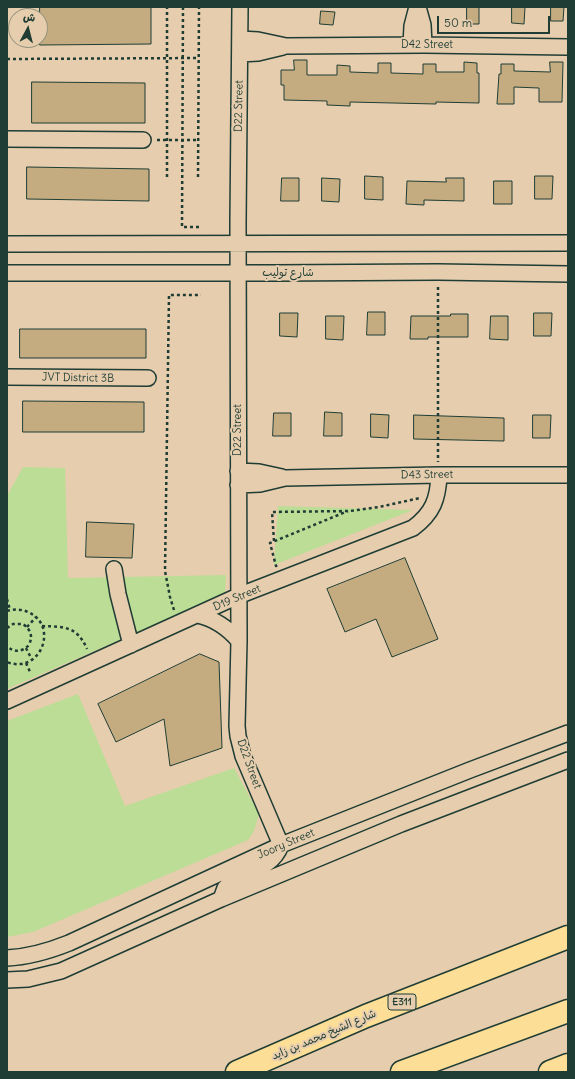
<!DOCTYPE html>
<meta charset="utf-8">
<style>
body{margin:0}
#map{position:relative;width:575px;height:1079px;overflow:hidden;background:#e6cdae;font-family:Delius,"Playpen Sans Arabic",sans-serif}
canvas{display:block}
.frame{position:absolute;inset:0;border:8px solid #1f3d34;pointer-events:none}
.north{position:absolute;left:8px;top:8px;width:40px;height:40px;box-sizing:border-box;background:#e6cdae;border:1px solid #96937d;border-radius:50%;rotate:7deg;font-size:11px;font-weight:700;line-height:16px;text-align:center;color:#1f3d34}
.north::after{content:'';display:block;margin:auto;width:14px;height:18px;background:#1f3d34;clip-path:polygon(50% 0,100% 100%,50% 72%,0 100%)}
.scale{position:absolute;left:437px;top:16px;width:113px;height:18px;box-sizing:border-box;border:2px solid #1f3d34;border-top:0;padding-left:5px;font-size:12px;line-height:14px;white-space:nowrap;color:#1f3d34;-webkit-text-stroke:3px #e6cdae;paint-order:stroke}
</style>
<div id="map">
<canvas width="575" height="1079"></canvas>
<div class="frame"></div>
<div class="north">ش</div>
<div class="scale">50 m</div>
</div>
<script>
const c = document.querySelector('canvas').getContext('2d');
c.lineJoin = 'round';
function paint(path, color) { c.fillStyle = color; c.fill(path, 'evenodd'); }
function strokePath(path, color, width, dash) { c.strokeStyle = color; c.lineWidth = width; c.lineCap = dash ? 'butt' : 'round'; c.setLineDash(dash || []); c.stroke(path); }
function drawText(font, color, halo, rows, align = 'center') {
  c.font = font + ' Delius,"Playpen Sans Arabic",sans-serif'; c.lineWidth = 4; c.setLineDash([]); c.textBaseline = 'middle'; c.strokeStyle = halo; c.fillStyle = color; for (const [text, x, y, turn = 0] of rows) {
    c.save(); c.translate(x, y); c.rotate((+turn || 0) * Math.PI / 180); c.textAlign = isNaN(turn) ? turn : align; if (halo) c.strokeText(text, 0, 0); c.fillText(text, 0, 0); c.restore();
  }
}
paint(new Path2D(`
 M23,467L65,468L68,578L226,575L225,594L7,689V496Z
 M278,506L413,510L274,565Z
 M78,694L125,806L234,768L259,814L254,831L248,840L33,932L7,937V721Z`), '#bcdd96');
const building = new Path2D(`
 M40,7H151V44L40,45Z
 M467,7H479V24H467Z
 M512,7H525L524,24L512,23Z
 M551,7H564L563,21H551Z
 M321,11L335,12L333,25L320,24Z
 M294,60H307V75H337V65L350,66V72L378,73V63H391V73L423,74V64H436V72H464V62L477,63V73H479V103L436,102V104L350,102V106L327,105V101L284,100V85H281V70H294Z
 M550,62H563L562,102H539V88L514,87V104H497L499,74H501V64H514V71L550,72Z
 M32,82L145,83V123H32Z
 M27,167L149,169V201L27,199Z
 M365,176L383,177V200L365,199Z
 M535,176H553L552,199H535Z
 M282,178H299V201H281Z
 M322,178L340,179L339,202L322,201Z
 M446,178H464V201L424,200V205L406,204L407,181L446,182Z
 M494,181H512V204H494Z
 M368,312H385V335H367Z
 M280,313H298L297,337L280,336Z
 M534,313H552L551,336H534Z
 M451,314H468V337H428V339H410L411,316H450Z
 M326,316H344L343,340L326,339Z
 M491,316H508V340L490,339Z
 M20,329H146V358H20Z
 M23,401L144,402V432H23Z
 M325,412L342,413V436H324Z
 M274,413H291V436H273Z
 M371,414L389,415L388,438L371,437Z
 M414,415L504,418V441L414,439Z
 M533,415H551L550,438H533Z
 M87,522L134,524L132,558L86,557Z
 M405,558L438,639L392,657L376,619L345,632L327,589Z
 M200,654L219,662L222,748L170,766L164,719L116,742L98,704Z`);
paint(building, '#c4ac80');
strokePath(building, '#1f3d34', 1);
const minor = new Path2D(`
 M418,7L423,25L424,45
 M240,39L258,40L286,46L424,45L568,47
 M411,45L412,26L417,7
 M240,54L258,53L283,47
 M7,139L143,140
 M7,244L568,243
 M7,273H274L438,272L568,274
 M7,377L148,378
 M238,471L259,472L282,477
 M238,485L260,484L285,478L439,475H568
 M114,569L118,594L131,645
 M198,615C215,619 227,627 239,641
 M7,701L238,596L413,528C433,513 438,499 439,475
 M221,899L225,888L229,884C247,871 272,869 281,845L243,756L238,736L237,726L239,641L238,222L240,7
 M7,958C29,957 49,951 69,943L281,845L470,770L568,733
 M7,980L28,979L61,971L221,899L401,824L568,760`);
const highway = new Path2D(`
 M237,1072L366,1016L568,937
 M402,1072L568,1011
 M550,1072L568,1065`);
strokePath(minor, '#1f3d34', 18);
strokePath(highway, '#1f3d34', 25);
strokePath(new Path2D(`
 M183,7L182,227H201
 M7,59L199,58
 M157,140H199
 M167,177V7
 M198,177L199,7
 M438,287V462
 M274,541L272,512L350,511L379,507L420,498
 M277,565L276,566L270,543L348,511
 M7,599L10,610
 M174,610L170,597L165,571L169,295H201
 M7,611C14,609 21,609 28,612C60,626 40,675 7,662
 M42,626C65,627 77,626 87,649
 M27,627L36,617
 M7,628L13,624H23C31,630 33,636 29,645C22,652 14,653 7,646
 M26,648L32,660
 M26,663L31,674`), '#1f3d34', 2.5, [3, 3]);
strokePath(minor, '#e6cdae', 15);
strokePath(highway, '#fcde96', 22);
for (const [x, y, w] of [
 [402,1002,28]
]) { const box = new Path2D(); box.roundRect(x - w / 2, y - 8, w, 16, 3); c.fillStyle = '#e6cdae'; c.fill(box); strokePath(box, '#1f3d34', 1); }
drawText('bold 10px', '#1f3d34', null, [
 ["E311",402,1002]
]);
drawText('11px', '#1f3d34', '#e6cdae', [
 ["D42 Street",427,45],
 ["D22 Street",239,106,-89],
 ["شارع توليب",288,273],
 ["JVT District 3B",78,378,1],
 ["D22 Street",238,430,-90],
 ["D43 Street",427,475,-1],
 ["D19 Street",237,598,-23],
 ["D22 Street",249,764,70],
 ["Joory Street",286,844,-23],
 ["شارع الشيخ محمد بن زايد",324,1035,-23]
]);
</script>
